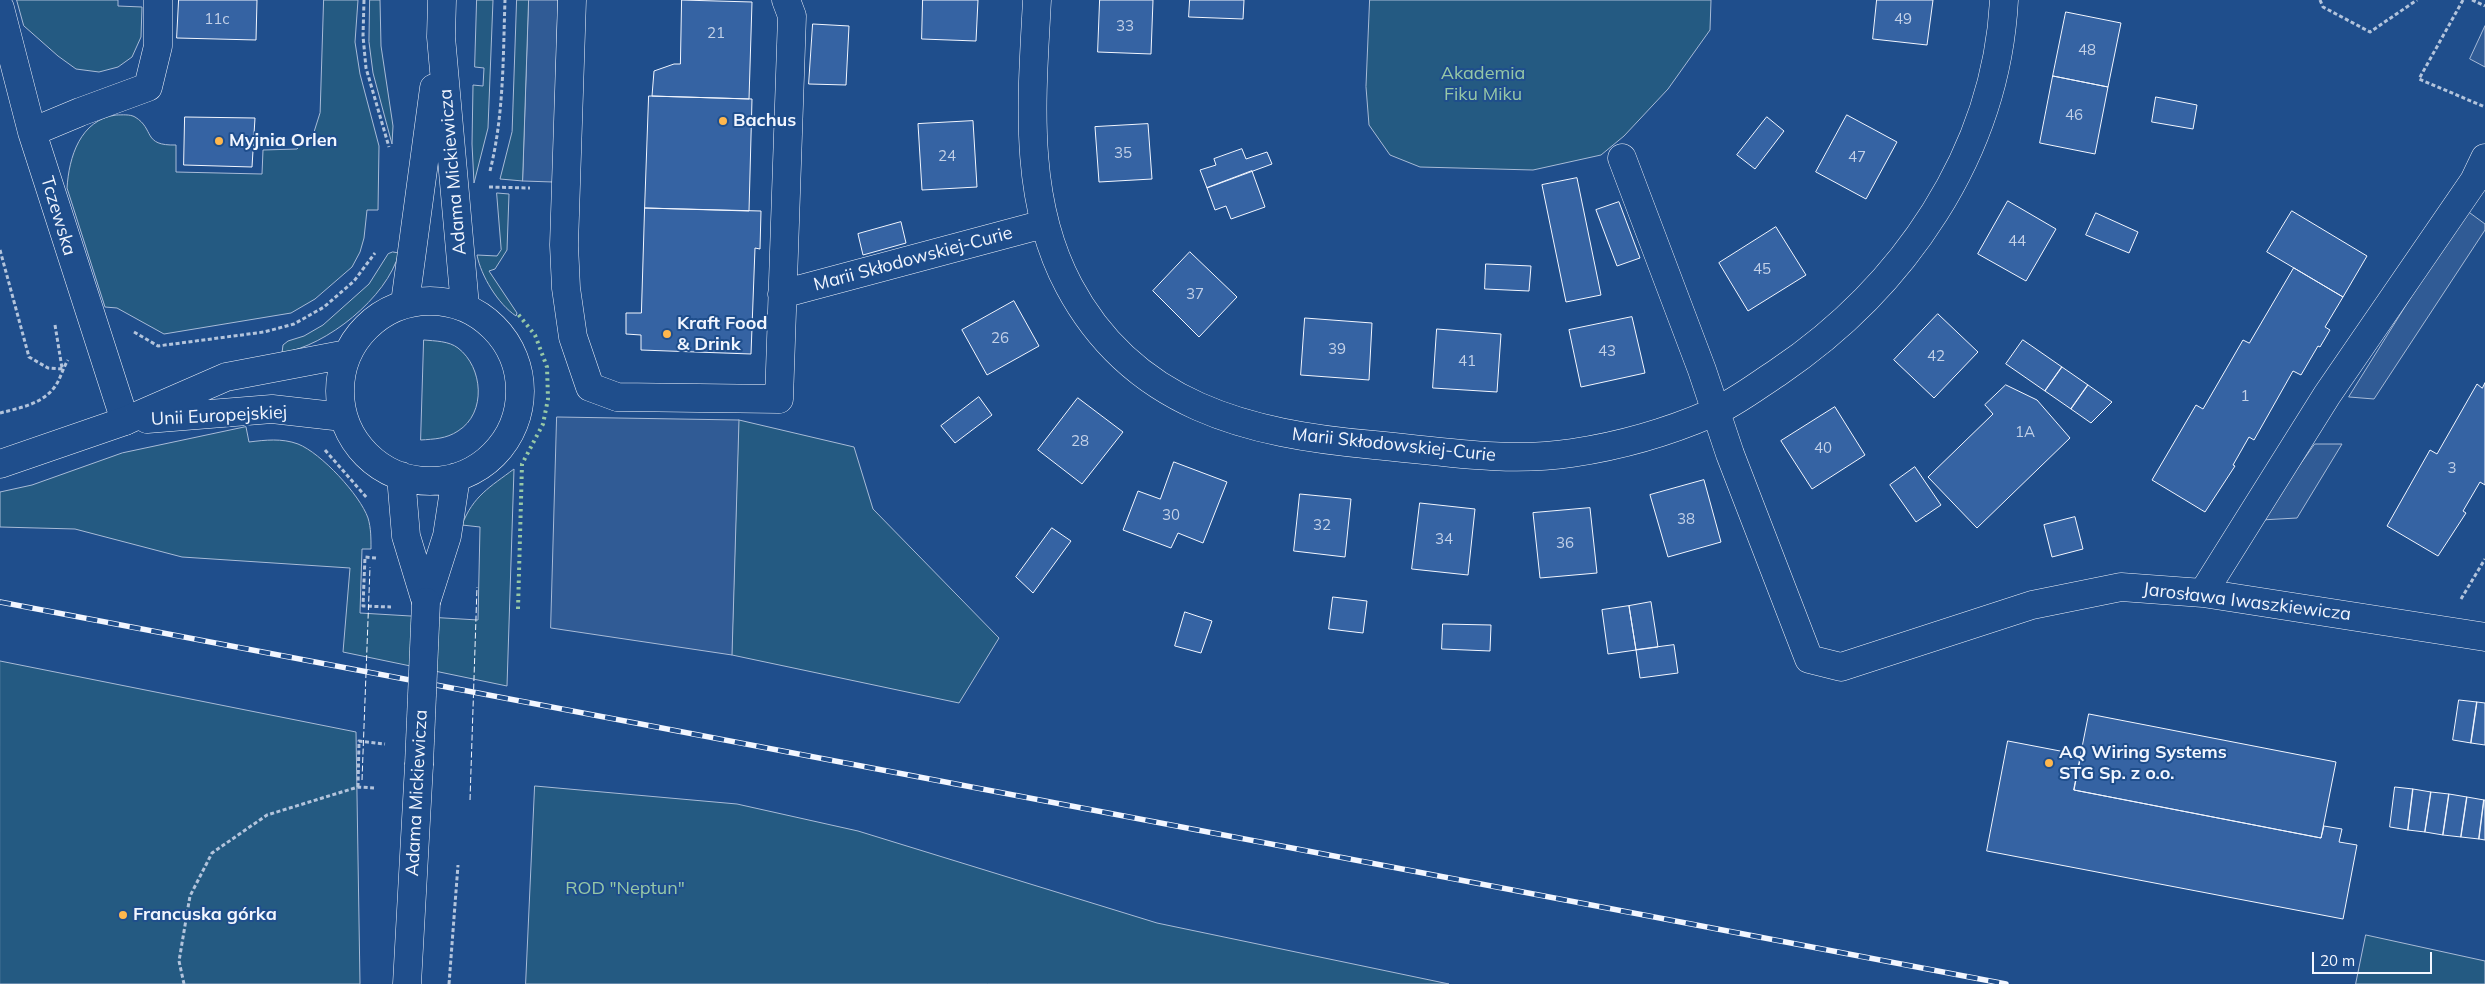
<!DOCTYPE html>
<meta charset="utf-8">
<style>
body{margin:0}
#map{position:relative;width:2485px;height:984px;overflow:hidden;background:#1f4e8c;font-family:Mulish,sans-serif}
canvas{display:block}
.scale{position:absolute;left:2312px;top:952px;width:120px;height:22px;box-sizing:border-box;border:2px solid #f2f6ff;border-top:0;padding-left:6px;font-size:15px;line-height:18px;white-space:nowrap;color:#f2f6ff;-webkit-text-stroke:4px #1f4e8c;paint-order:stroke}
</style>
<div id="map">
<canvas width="2485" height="984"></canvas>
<div class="scale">20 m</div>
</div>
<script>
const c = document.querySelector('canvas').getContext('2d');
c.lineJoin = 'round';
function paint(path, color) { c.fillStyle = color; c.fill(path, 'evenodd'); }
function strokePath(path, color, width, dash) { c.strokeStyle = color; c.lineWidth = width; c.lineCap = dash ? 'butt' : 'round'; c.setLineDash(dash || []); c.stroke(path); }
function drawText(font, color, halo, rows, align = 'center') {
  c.font = font + ' Mulish,sans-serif'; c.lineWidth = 4; c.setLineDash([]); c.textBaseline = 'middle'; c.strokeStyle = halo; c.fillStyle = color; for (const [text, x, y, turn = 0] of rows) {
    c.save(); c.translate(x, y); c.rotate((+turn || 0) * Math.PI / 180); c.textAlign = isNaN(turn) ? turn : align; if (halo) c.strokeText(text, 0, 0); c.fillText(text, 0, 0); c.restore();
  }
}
const green = new Path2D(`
 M17,0H118V6L142,7L141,37L132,57L118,67L99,72L76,69L58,56L24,26Z
 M324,0H358L355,42L360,74L379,146L378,210H367L364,238L360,252L352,267L315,299L291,313L164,334L117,308L105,307L67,188C69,157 80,120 116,115C122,115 130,114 135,117C155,129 142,146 176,145V172L262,174L263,150L297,149L314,132L320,113Z
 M370,0H380L381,46L393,126L392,144L373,73L369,42Z
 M477,0H493L488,128L474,183L472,144L473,85L483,86L484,68L475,67Z
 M517,0H529L523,181L500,179L512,132Z
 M1370,0H1711L1710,30L1668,89L1624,136L1601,155L1533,170L1420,167L1390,155L1369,125L1366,87Z
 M497,193L509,194L507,250L495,269L489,271L517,313L516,316C498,304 481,276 477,255L497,256L501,250Z
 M393,252L399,253C387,298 326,346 282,353L283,345L288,341L304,336L323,325L369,284L388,254Z
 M424,340C435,341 449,341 458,348C483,367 487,413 458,431C446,439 434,439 421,440Z
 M739,420L854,447L873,509L999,638L959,703L732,655Z
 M246,427L249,442C265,440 282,438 298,444C321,453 360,495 368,518C371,528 371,538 371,549H362L360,613L478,620L480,527L462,525C473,496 490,487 514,469L507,686L343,652L350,568L182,557L75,529L0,527V492L32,485L122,453Z
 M0,661L356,732L360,984H0Z
 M535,786L737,804L858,831L1157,923L1449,984H526Z
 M2366,935L2485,961V984H2356Z`);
paint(green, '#245a82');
strokePath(green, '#a8bbd7', 1);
const parking = new Path2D(`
 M529,0H558L553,182L523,181Z
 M2485,26V67L2470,59Z
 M2466,210L2485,224V230L2374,399L2349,397Z
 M557,417L739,420L732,655L551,628Z
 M2315,444H2342L2297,518L2261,520Z`);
paint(parking, '#305b95');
strokePath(parking, '#a8bbd7', 1);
const building = new Path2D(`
 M179,0H257L256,40L177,38Z
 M682,0L752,2L749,99L652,96L654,71L674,64H680Z
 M923,0H978L976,41L922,39Z
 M1100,0H1153L1151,54L1098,52Z
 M1190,0H1244L1243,19L1189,17Z
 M1877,0H1933L1927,45L1873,39Z
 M2066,12L2121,23L2108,87L2053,76Z
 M813,24L849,26L846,85L809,84Z
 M2053,76L2108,87L2095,154L2040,143Z
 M649,96L752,99L749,211L645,208Z
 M2156,97L2197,105L2193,129L2152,122Z
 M1847,115L1897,142L1866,199L1816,172Z
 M185,117L255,118L252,167L184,165Z
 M1767,117L1784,131L1755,169L1737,155Z
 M973,121L977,187L922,190L918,124Z
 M1148,124L1152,179L1099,182L1095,127Z
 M1242,149L1246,159L1267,152L1272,164L1207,188L1200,170L1216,165L1214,159Z
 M1252,171L1265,207L1231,219L1226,206L1215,210L1207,188Z
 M1577,178L1601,295L1566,302L1542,185Z
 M2008,201L2056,229L2026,281L1978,254Z
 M1619,202L1640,258L1617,266L1596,210Z
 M645,208L761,211L760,249L755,248L751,354L641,350V335L626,334V313H641Z
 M2292,211L2367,256L2343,297L2267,252Z
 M2096,213L2138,232L2129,253L2086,235Z
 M901,222L906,243L863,255L858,234Z
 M1776,227L1806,275L1748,311L1719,263Z
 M1190,252L1237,297L1199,337L1153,291Z
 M1486,264L1531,266L1529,291L1485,289Z
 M2294,268L2343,297L2325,327L2330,330L2320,347L2318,346L2301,375L2293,371L2254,440L2249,437L2233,465L2235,466L2205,512L2152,480L2196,405L2203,409L2243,340L2249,343Z
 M1014,301L1039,346L987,375L962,330Z
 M1938,314L1978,352L1934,398L1894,360Z
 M1632,317L1645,373L1581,387L1569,330Z
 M1305,318L1372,323L1369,380L1301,375Z
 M1437,329L1501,334L1497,392L1433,388Z
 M2023,340L2062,367L2045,391L2006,364Z
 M2062,367L2088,385L2071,409L2045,391Z
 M2485,383V485L2480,482L2463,511L2466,513L2438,556L2387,526L2430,450L2437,454L2477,384L2482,388Z
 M2006,385L2037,400L2070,438L1977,528L1928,477L1993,414L1985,405Z
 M2088,385L2112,402L2091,423L2071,409Z
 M979,397L992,415L955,443L941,426Z
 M1078,398L1123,432L1082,484L1038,450Z
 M1835,407L1865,455L1812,489L1781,441Z
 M1174,462L1227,482L1203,543L1178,533L1171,548L1123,530L1138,491L1160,499Z
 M1915,467L1941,505L1916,522L1890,485Z
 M1704,480L1721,542L1668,557L1650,495Z
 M1300,494L1351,499L1345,557L1294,551Z
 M1420,503L1475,509L1468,575L1412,569Z
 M1590,508L1597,573L1540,578L1533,513Z
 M2075,517L2083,549L2052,557L2044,525Z
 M1052,528L1071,541L1033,593L1016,577Z
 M1333,597L1367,601L1363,633L1329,629Z
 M1651,602L1658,647L1636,650L1629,606Z
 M1629,606L1636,650L1608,654L1602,610Z
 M1185,612L1212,621L1201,653L1175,646Z
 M1443,624L1491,625L1490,651L1442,649Z
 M1674,645L1678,673L1640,678L1636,650Z
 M2459,700L2477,702L2471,743L2453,740Z
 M2477,702L2485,703V745L2471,743Z
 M2089,714L2336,762L2321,838L2074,790Z
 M2008,741L2081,755L2074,790L2321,838L2324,826L2342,829L2339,842L2357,845L2343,919L1987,851Z
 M2395,787L2413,789L2408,830L2390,827Z
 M2413,789L2431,792L2425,832L2408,830Z
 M2431,792L2449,794L2443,835L2425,832Z
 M2449,794L2467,797L2461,837L2443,835Z
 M2467,797L2484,800L2479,839L2461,837Z
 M2484,800H2485V840L2479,839Z`);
paint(building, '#3563a3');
strokePath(building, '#f2f6ff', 1);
const minor = new Path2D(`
 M572,0L564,245L566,288L573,337L590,387L617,397L779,399L792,16L786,0
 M1037,0C1032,96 1022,198 1069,286C1133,406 1248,434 1374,445C1440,451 1506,463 1572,453C1620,446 1668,432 1712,413C1735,403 1757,386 1777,373C1903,288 1996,154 2004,0
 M0,8L32,132L125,421
 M32,132L80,112L148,87L158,46V0
 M1622,158L1702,370L1730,454L1809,659L1841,667L2032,605L2121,587L2203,593L2485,637
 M782,294L1044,224
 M2203,593L2327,395L2474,181L2485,158`);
const major = new Path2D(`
 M442,0L441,37L465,306
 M340 391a90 90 0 1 1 180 0a90 90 0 1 1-180 0Z
 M405,303L434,88
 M147,419L272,409L343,417
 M0,464L125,421L226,377L347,354
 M401,476L406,536L426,602
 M426,602L447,536L456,477
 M407,984L419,765`);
strokePath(minor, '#f2f6ff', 29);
strokePath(major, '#f2f6ff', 29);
strokePath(new Path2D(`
 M364,0L363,36L366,68L389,147
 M2320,0L2323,7L2370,32L2417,0
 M2463,0L2419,79L2485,107
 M2472,0L2485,6
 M490,171C504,115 503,57 505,0
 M489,187L530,188
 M0,250L29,357L48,368L62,369
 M55,325L62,368
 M134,332L158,346L264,332L294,324L324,307L354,281L375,253
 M0,413C19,408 44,404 56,385C61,377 63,368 68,360
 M325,450L367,498
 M376,558L365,557L363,606L391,607
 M2461,599L2485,559
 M358,787L359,741L385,744
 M184,984L179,961L190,896L212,853L267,815L358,787L374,788
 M449,984L458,865`), '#b3c4dc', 3, [4, 2.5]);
strokePath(minor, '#1f4e8c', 28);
strokePath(major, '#1f4e8c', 28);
const rail = new Path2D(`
 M0,602L2006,984`);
strokePath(rail, '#f2f6ff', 5.5);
strokePath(rail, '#1f4e8c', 4, [11]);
const majorBridge = new Path2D(`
 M419,765L426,602`);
strokePath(majorBridge, '#f2f6ff', 29, []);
strokePath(majorBridge, '#1f4e8c', 28);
strokePath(new Path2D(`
 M518,609L522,464L543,424L548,399L547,367L535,335L518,314`), '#97c8a6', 4, [2.5, 4]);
strokePath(new Path2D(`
 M362,780L370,567
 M470,800L477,587`), '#f2f6ff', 1, [6, 2.5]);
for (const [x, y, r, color] of [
 [723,121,5,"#ffb74d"],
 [219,141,5,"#ffb74d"],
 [667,334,5,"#ffb74d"],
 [2049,763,5,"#ffb74d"],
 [123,915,5,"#ffb74d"]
]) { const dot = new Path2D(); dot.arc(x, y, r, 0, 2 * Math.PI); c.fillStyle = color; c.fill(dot); strokePath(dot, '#1f4e8c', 2); }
drawText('15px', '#c3d1e8', null, [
 ["11c",217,19],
 ["49",1903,19],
 ["33",1125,26],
 ["21",716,33],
 ["48",2087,50],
 ["46",2074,115],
 ["35",1123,153],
 ["24",947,156],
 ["47",1857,157],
 ["44",2017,241],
 ["45",1762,269],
 ["37",1195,294],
 ["26",1000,338],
 ["39",1337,349],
 ["43",1607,351],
 ["42",1936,356],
 ["41",1467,361],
 ["1",2245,396],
 ["1A",2025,432],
 ["28",1080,441],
 ["40",1823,448],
 ["3",2452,468],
 ["30",1171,515],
 ["38",1686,519],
 ["32",1322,525],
 ["34",1444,539],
 ["36",1565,543]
]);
drawText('18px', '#97c8a6', '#1f4e8c', [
 ["Akademia",1483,74],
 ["Fiku Miku",1483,95],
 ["ROD \"Neptun\"",625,889]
]);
drawText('bold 18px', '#f2f6ff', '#1f4e8c', [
 ["Bachus",733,121],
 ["Myjnia Orlen",229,141],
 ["Kraft Food",677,324],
 ["& Drink",677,345],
 ["AQ Wiring Systems",2059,753],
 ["STG Sp. z o.o.",2059,774],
 ["Francuska górka",133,915]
], 'left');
drawText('18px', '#f2f6ff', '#1f4e8c', [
 ["Adama Mickiewicza",453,172,-95],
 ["Tczewska",58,216,73],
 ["Marii Skłodowskiej-Curie",913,259,-15],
 ["Unii Europejskiej",219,416,-3],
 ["Marii Skłodowskiej-Curie",1394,445,6],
 ["Jarosława Iwaszkiewicza",2247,602,7],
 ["Adama Mickiewicza",417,793,-87]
]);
</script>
